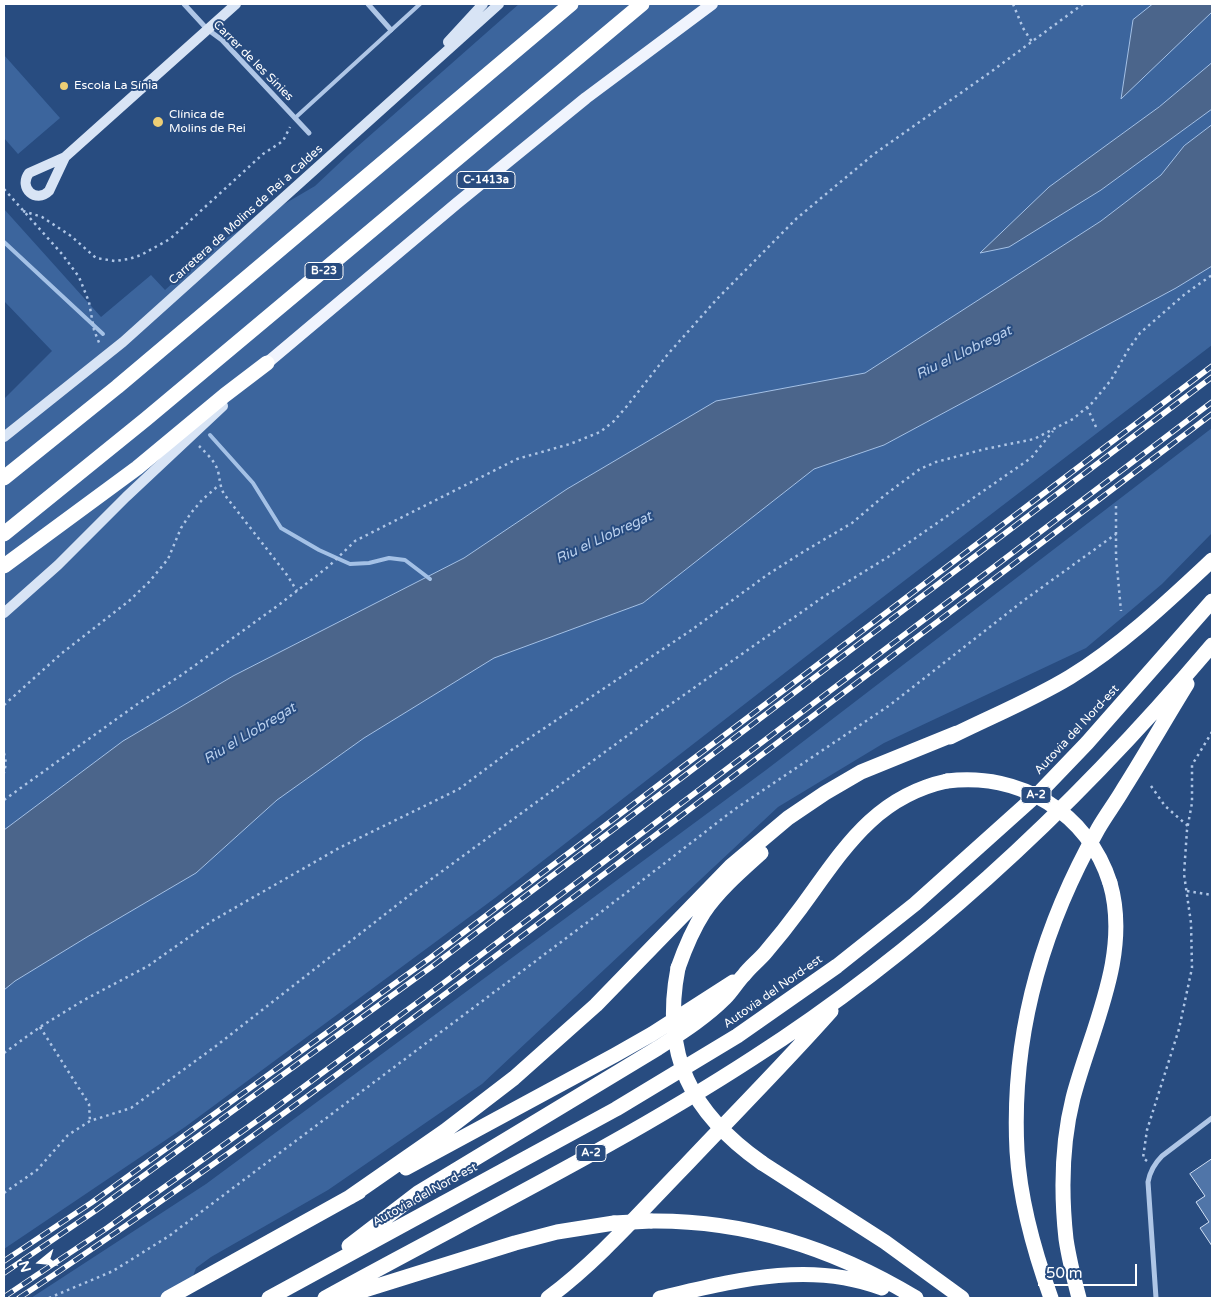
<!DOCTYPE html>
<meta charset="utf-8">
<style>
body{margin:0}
#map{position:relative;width:1216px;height:1302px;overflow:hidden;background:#284c80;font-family:"Varela Round",sans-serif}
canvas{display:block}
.frame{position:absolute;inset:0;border:5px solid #fff;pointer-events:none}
.north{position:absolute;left:15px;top:1237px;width:50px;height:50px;-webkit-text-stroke:4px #284c80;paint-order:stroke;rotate:253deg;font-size:14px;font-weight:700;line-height:20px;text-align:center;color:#fff}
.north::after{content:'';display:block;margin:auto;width:18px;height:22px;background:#fff;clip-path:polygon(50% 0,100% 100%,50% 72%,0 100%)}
.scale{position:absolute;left:1038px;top:1264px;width:99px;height:22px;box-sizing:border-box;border:2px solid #fff;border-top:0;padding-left:6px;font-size:15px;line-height:18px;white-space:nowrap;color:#fff;-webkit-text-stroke:4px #284c80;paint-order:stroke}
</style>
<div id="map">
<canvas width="1216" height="1302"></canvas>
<div class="frame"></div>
<div class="north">N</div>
<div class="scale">50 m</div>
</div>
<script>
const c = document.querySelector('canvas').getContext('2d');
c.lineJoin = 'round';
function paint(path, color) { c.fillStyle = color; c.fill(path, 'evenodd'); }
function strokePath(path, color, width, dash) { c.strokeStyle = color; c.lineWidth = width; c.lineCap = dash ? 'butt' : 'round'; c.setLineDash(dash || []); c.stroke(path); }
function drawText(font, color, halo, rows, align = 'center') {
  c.font = font + ' "Varela Round",sans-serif'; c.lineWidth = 4; c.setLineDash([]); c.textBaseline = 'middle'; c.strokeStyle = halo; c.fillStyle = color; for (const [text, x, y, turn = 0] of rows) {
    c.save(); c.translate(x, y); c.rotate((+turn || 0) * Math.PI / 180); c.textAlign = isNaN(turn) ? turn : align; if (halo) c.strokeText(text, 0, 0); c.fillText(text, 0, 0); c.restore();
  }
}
paint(new Path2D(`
 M519,4H1153L1133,20L1121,98L1212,12V63L1159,107L1049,187L981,253L1101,190L1212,109V125L1184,146L1161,175L1101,221L865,373L716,401L567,489L464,558L233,676L123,741L4,830V399L52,351L4,301V209L101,317L151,275L165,290L216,244L315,186L349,154Z
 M4,55L60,118L18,154L4,138Z
 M1212,266V345L840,630L495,898L185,1127L4,1249V990L15,981L87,937L196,873L277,800L364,738L494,658L643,603L814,469L884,445L1176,288Z
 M1212,428V533L1162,584L1086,648L884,743L778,807L482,1084L328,1190L211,1257L196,1268L185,1298H31L206,1184L766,770Z`), '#3c659d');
const water = new Path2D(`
 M1153,4H1212V12L1121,99L1133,20Z
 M1212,63V109L1101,190L1009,247L980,253L1049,187L1159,107Z
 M1212,125V266L1176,288L884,445L814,469L643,603L494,658L364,738L277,800L196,873L87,937L15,981L4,990V830L123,741L233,676L464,558L567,489L716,401L865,373L1101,221L1161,175L1184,146Z`);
paint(water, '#4b658b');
strokePath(water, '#a4c1e6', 1);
strokePath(new Path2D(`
 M4,242L103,334
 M210,435L253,483L281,528L319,550L350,564L369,563L389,558L405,560L430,579`), '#a4c1e6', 4);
const building = new Path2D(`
 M1212,1159V1246L1200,1228L1209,1222L1196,1202L1205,1196L1190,1174Z`);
paint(building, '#5075a8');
strokePath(building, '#d2e1f5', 1);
strokePath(new Path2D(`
 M1013,4L1023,28L1032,42
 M4,189L62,254L79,277L89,302L94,330L100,345
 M23,211L42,217L71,236L96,258L115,261L129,259L141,255L170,239L263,154L283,141L290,127
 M1087,407L1096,427
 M199,446C206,453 215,461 218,471C220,480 220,487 224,494L287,575L297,591
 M1116,506V556L1121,611
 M4,705L62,653L129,601L149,582L168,559L181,528L191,513L202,500L219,485
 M4,753L6,763L4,773
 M1151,786L1165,806L1188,826
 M4,800L136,705L183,674L280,604L329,566L355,541L517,459L570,444L600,432L614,421L627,406L668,354L717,299L796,219L874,154L992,71L1083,4
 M1187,891L1212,895
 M40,1027L89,1104L90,1121
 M4,1053L40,1027L84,1000L148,966L212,921L339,848L459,789L510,751L690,631L767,575L803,552L852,523L885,495L920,469L936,462L985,449L1034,439L1073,419L1092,403L1111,380L1128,350L1140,333L1185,294L1212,275
 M1147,1161L1143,1158L1147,1130L1179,1029L1192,968L1191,923L1184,874L1187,830L1192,803V765L1212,732
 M4,1193L37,1170L68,1135L90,1121L131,1108L216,1046L411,894L661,711L823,597L888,557L1031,458L1053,431
 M49,1298L113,1271L169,1236L605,909L735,809L890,705L1023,601L1116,534`), '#afc6e6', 2.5, [2.5, 4]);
strokePath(new Path2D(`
 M295,118L420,4`), '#afc6e6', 4);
strokePath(new Path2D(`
 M184,4L207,29L222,40L309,133
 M368,4L391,30
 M1156,1298L1148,1182C1150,1171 1154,1164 1162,1156L1212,1118`), '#afc6e6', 5);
strokePath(new Path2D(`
 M448,42L483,4
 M65,157L49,191C36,204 18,188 29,173L65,157L236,4
 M4,437L123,342L499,4
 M4,613L58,565L126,497L223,406`), '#d8e4f5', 10);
strokePath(new Path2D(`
 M267,363L456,204L586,98L712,4`), '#f0f4fd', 12);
strokePath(new Path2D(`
 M4,478L117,387L571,4
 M4,534L146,419L642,4
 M4,566L137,468L225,395L267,363
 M950,737C990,717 1032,700 1070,677C1123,644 1167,602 1212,560
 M678,968C685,948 693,929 704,912C719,890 741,871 761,853
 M762,1163L885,1242L962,1298
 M406,1168L615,1055L652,1034L733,982
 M350,1197L445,1131L514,1078L596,1005L731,866L788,818L825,793L861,772L957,733
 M651,1221C746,1220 835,1249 916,1298
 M349,1246L418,1193L658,1048C681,1033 705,1018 725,998C732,991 737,982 744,975C750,967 758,961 765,953C777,939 789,924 800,909C842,852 873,797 947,781
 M168,1298L359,1192
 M269,1298L616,1109L737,1036L837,966L915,904L1041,791L1087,743L1212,601
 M325,1298C468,1219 616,1147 753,1058C927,946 1079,802 1212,645
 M339,1298L515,1243L557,1232L614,1223
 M548,1298C599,1260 641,1211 685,1166C734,1114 784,1064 831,1011
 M660,1298C733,1281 809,1260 882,1288
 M1051,1298C1034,1251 1020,1201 1017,1151C1011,1037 1042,928 1098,829C1106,815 1116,802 1124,788C1146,753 1166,718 1187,684
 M1079,1298C1074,1279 1069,1259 1066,1239C1061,1193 1062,1142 1073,1098C1091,1029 1131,955 1110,883`), '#fff', 15);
const rail = new Path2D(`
 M4,1261L91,1203L430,958L1212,366
 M4,1273L95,1211L434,965L1212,377
 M4,1297L107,1228L275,1108L445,982L1212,402
 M19,1298C214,1169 401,1028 587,887C796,729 1004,571 1212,414`);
strokePath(rail, '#fff', 5.5);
strokePath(rail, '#284c80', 4, [11]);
strokePath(new Path2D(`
 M947,781C1020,772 1088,813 1110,883
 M678,968C661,1055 691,1113 762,1163
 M614,1223L651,1221`), '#fff', 15);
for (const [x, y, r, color] of [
 [64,86,5,"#edce75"],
 [158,122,6,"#edce75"]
]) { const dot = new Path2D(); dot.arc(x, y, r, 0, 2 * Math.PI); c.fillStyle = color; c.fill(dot); strokePath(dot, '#284c80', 2); }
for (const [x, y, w] of [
 [486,180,58],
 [324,271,38],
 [1036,795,30],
 [591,1153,30]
]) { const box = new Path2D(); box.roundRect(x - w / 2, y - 8.5, w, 17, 4); c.fillStyle = '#284c80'; c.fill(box); strokePath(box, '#fff', 1); }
drawText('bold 11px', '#fff', null, [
 ["C-1413a",486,180],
 ["B-23",324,271],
 ["A-2",1036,795],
 ["A-2",591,1153]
]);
drawText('12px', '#fff', '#284c80', [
 ["Carrer de les Sínies",253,61,45],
 ["Carretera de Molins de Rei a Caldes",246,215,-42],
 ["Autovia del Nord-est",1077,730,-47],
 ["Autovia del Nord-est",773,992,-35],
 ["Autovia del Nord-est",425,1195,-29]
]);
drawText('12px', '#fff', '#284c80', [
 ["Escola La Sínia",74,86],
 ["Clínica de",169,115],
 ["Molins de Rei",169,129]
], 'left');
drawText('italic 14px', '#bad0ed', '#284c80', [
 ["Riu el Llobregat",964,353,-26],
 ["Riu el Llobregat",604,538,-25],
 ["Riu el Llobregat",250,734,-31]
]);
</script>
